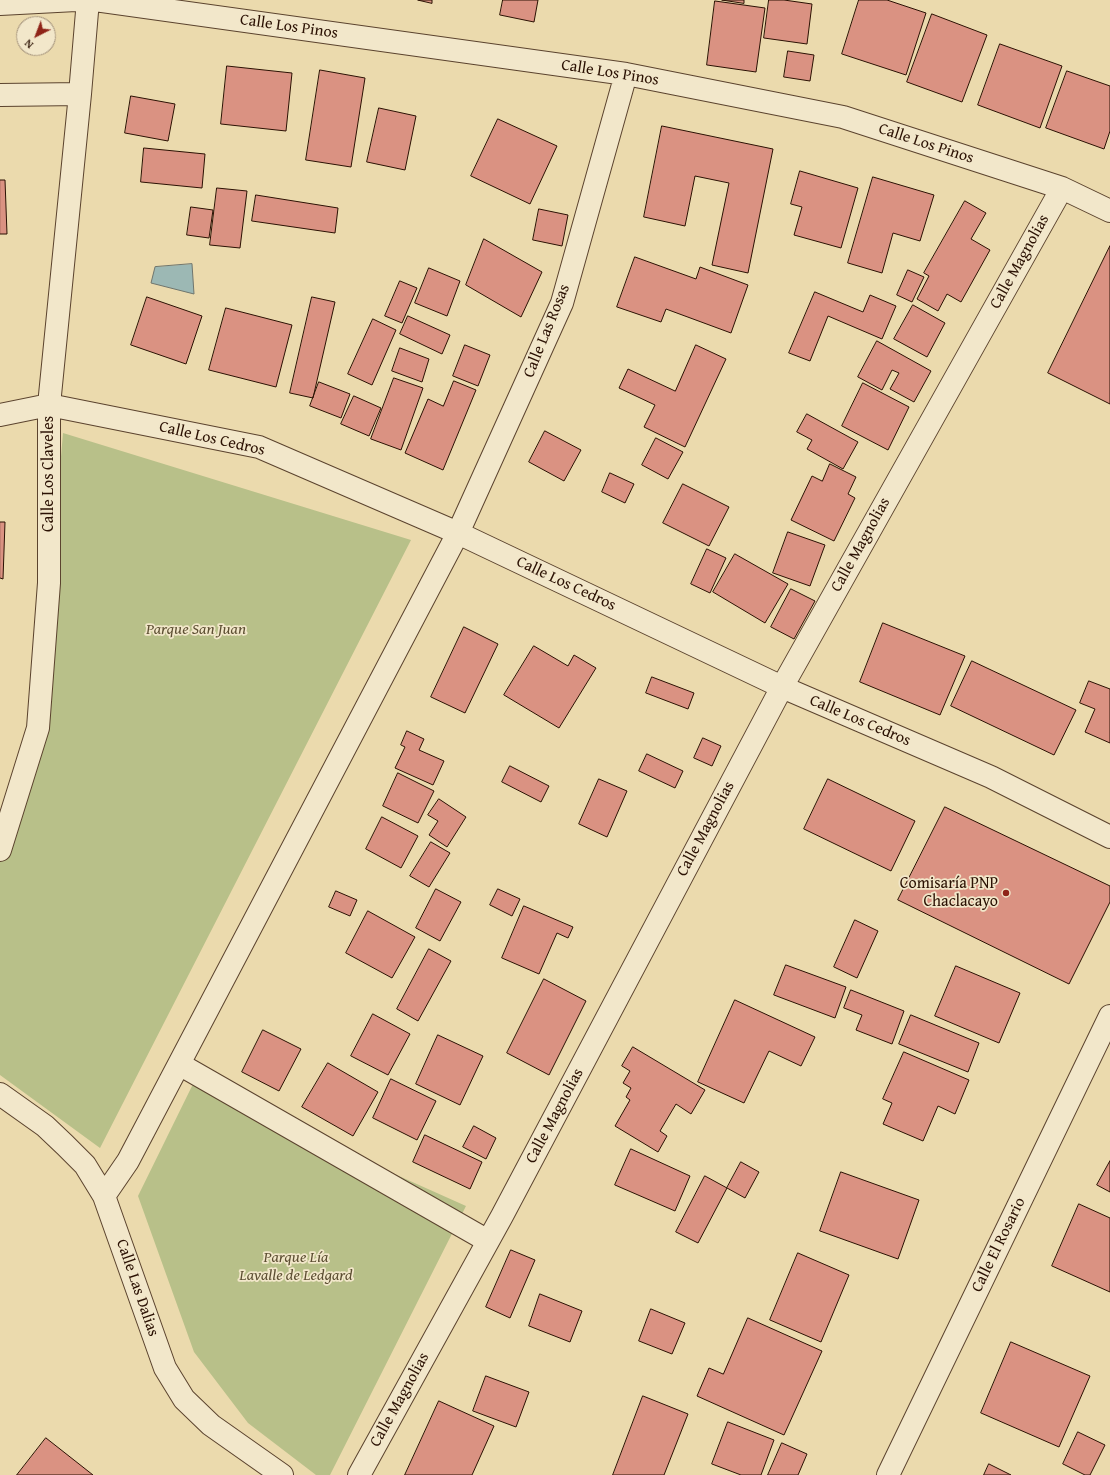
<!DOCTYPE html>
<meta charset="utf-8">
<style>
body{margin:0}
#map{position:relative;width:1110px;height:1475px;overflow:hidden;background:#ebdaad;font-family:"Gentium Book Plus",serif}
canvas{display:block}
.north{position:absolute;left:16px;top:16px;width:40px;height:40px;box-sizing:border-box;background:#f2e7ca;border:1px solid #a2917a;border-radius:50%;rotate:222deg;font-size:11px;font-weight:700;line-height:16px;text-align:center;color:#2b1103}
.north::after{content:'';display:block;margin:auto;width:14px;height:18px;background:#8f2418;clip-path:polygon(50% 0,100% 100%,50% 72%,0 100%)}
</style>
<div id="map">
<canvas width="1110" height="1475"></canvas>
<div class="north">N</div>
</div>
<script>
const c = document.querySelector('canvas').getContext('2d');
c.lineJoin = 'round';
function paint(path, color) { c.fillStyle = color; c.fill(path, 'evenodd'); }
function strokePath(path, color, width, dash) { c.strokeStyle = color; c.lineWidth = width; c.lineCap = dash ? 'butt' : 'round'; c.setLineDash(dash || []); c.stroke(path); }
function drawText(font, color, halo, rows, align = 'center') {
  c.font = font + ' "Gentium Book Plus",serif'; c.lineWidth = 3.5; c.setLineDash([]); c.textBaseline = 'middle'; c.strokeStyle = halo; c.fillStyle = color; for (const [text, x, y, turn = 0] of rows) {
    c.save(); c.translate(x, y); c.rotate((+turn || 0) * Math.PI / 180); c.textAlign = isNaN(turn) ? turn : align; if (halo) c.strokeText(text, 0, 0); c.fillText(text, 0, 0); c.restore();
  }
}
paint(new Path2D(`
 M63,433L411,540L100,1148L0,1075V819L38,726Z
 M193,1084L466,1206L330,1475H316L248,1423L194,1352L138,1196Z`), '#b8c089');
const water = new Path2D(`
 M192,264L194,294L151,283L155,267Z`);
paint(water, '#9cb8b4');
strokePath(water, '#6f756d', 1);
const building = new Path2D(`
 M418,0H432V3Z
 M503,0H538L534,22L500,15Z
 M722,0H744V3Z
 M769,0H784L812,4L807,44L764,38Z
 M859,0H887L926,13L906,75L842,54Z
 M715,1L765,8L756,72L707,65Z
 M932,14L987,35L962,102L907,82Z
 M1000,44L1062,66L1040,128L978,105Z
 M788,51L814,55L810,81L784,77Z
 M227,66L292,73L286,131L221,124Z
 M320,70L365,78L351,167L306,160Z
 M1067,71L1110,86V131L1104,149L1046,128Z
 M131,96L175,104L168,141L125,133Z
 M379,108L416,116L405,170L367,162Z
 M498,119L557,146L530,204L471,176Z
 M662,126L773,149L748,273L712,265L729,183L695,176L685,226L644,217Z
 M144,148L205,154L202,188L141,182Z
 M800,171L858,188L841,248L794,235L802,207L791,204Z
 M873,177L934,195L920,241L893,233L882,273L848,263Z
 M0,180H5L7,234H0Z
 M217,188L247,191L240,248L210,245Z
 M256,195L338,208L335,233L252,221Z
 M965,201L986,213L971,239L990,250L961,302L947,294L938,311L917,299L929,276L924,273Z
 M191,207L213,210L209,238L187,235Z
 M539,209L568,215L562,246L533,240Z
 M484,239L542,272L521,317L466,285Z
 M1110,246V404L1048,373Z
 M635,257L696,279L700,267L748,285L731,333L666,309L661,322L617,307Z
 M429,268L460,281L447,316L415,303Z
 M908,270L924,277L912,302L897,295Z
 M400,281L417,288L402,323L385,316Z
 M815,292L863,312L870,295L896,306L882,339L828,316L810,361L789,353Z
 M147,297L202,316L186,364L131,345Z
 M312,297L335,302L313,398L290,393Z
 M913,305L945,323L927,357L894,339Z
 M226,308L292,325L276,387L209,370Z
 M408,316L450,335L442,354L400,334Z
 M373,319L396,330L372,385L348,374Z
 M877,341L931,371L914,402L890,389L899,373L892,370L882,390L858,377Z
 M465,345L490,355L478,386L453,376Z
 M696,345L726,359L685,447L644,427L655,405L619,388L628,369L675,391Z
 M400,348L429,359L422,382L392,371Z
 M394,378L423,388L401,450L371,439Z
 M454,381L476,390L443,470L405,453L428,399L443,406Z
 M319,382L350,394L341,418L310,406Z
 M863,383L909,407L888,450L842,426Z
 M354,396L381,408L369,436L341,424Z
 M807,414L858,442L843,469L807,449L812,440L797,432Z
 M545,431L581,450L564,481L529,462Z
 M656,438L683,452L668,479L642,465Z
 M830,464L856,477L848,494L855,498L834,541L791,520L812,476L822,481Z
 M610,473L634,484L625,503L602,492Z
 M683,484L729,507L709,546L663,523Z
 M0,522H5L3,579L0,578Z
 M788,532L825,545L810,586L773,573Z
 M707,549L726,558L710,593L691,584Z
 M735,554L788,584L765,623L713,592Z
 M791,589L815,601L794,639L771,627Z
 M883,623L965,656L940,715L860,682Z
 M464,627L498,644L465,713L431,697Z
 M534,646L568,666L574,655L596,668L559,728L504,695Z
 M972,661L1076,710L1054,755L951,706Z
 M652,677L694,693L688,709L646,693Z
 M1089,681L1110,689V743L1085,732L1095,709L1080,703Z
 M407,731L424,739L419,750L444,761L433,785L395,768L405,747L401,745Z
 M703,738L721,746L712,766L694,758Z
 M647,754L683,771L675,788L639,771Z
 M510,766L549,786L541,802L502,782Z
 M398,773L434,791L418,823L383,806Z
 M599,779L627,791L607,837L579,824Z
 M828,779L915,821L891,871L804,829Z
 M439,799L466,817L447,847L429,835L438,821L428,815Z
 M945,807L1110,886V902L1069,984L898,900Z
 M382,817L418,836L401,868L366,849Z
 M431,842L450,853L429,887L410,876Z
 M436,889L461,902L440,941L416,928Z
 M498,889L520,899L512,916L490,905Z
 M336,891L357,900L350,916L329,907Z
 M524,906L573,927L568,938L557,933L539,974L502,958Z
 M368,911L415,937L392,978L346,953Z
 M855,920L878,931L857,978L834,967Z
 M429,949L451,961L418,1021L397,1009Z
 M786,965L846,987L835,1018L774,995Z
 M956,966L1020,993L999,1043L935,1016Z
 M544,979L586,1001L549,1075L507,1053Z
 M851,990L904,1011L892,1044L856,1030L862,1015L844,1008Z
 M735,1000L815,1037L801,1066L769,1051L744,1103L698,1082Z
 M373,1014L410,1034L388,1075L351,1056Z
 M911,1015L979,1043L968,1072L899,1044Z
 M263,1030L301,1049L279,1091L242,1072Z
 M438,1035L483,1056L460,1105L416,1084Z
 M633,1047L705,1090L691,1114L676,1104L660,1131L667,1136L658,1152L615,1126L630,1100L626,1097L631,1088L623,1083L630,1071L622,1066Z
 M904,1052L969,1080L955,1114L938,1106L923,1141L883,1124L892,1103L883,1099Z
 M328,1063L378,1092L353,1136L302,1107Z
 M391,1079L436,1101L417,1140L373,1118Z
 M474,1126L496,1138L486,1159L463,1147Z
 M425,1135L482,1162L470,1189L413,1162Z
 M631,1149L690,1176L675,1211L615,1185Z
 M1110,1161V1192L1097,1185Z
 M741,1162L759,1172L745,1198L727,1188Z
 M841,1172L919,1200L898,1259L820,1231Z
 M705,1176L727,1188L698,1243L676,1232Z
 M1079,1204L1110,1218V1292L1052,1266Z
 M511,1250L535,1260L510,1318L486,1307Z
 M798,1253L849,1275L821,1342L770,1320Z
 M540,1294L582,1311L570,1342L529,1326Z
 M651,1309L685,1323L672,1354L639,1341Z
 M748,1318L822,1351L784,1435L697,1396L709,1368L723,1374Z
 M1011,1342L1090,1376L1059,1447L981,1413Z
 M486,1376L529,1392L516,1427L473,1411Z
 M643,1396L688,1414L664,1475H613Z
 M439,1401L494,1426L472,1475H405Z
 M728,1422L774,1440L761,1475H741L712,1464Z
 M1078,1432L1105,1445L1090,1475H1085L1063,1464Z
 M46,1438L93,1475H17Z
 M782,1443L807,1454L798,1475H768Z
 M989,1464L1011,1475H984Z`);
paint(building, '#da9282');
strokePath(building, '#2b1103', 1);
const minor = new Path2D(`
 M95,0L626,74L843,117L1062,188L1110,211
 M0,4L76,0
 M0,95L80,94L88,0
 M0,415L49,405L259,447L458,533L782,687L991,777L1110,837
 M0,850L38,728L49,583V405L80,94
 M179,1064L488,1241
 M0,1094L45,1126L65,1145L85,1165L104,1196L165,1368L184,1399L211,1425L282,1475
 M104,1196L128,1161L458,533L562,303L626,74
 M359,1475L502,1216L782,687L1062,188
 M888,1475L1110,1016`);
strokePath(minor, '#5b432e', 24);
strokePath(minor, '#f2e7ca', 22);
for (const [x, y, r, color] of [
 [1006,893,4,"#8f2418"]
]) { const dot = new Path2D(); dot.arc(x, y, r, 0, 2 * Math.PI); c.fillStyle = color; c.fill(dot); strokePath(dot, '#f2e7ca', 1.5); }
drawText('16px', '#2b1103', '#f2e7ca', [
 ["Calle Los Pinos",289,27,8],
 ["Calle Los Pinos",610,73,9],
 ["Calle Los Pinos",926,144,18],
 ["Calle Magnolias",1020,262,-61],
 ["Calle Las Rosas",547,331,-68],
 ["Calle Los Cedros",212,439,13],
 ["Calle Los Claveles",49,474,-90],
 ["Calle Magnolias",861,545,-61],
 ["Calle Los Cedros",566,584,25],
 ["Calle Los Cedros",860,721,23],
 ["Calle Magnolias",706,829,-62],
 ["Calle Magnolias",555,1116,-62],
 ["Calle El Rosario",999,1245,-64],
 ["Calle Las Dalias",137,1288,71],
 ["Calle Magnolias",400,1400,-61]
]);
drawText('italic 16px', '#5c4e32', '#f2e7ca', [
 ["Parque San Juan",196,630],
 ["Parque Lía",296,1258],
 ["Lavalle de Ledgard",296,1276]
]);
drawText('16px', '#2b1103', '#f2e7ca', [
 ["Comisaría PNP",998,884],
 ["Chaclacayo",998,902]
], 'right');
</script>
